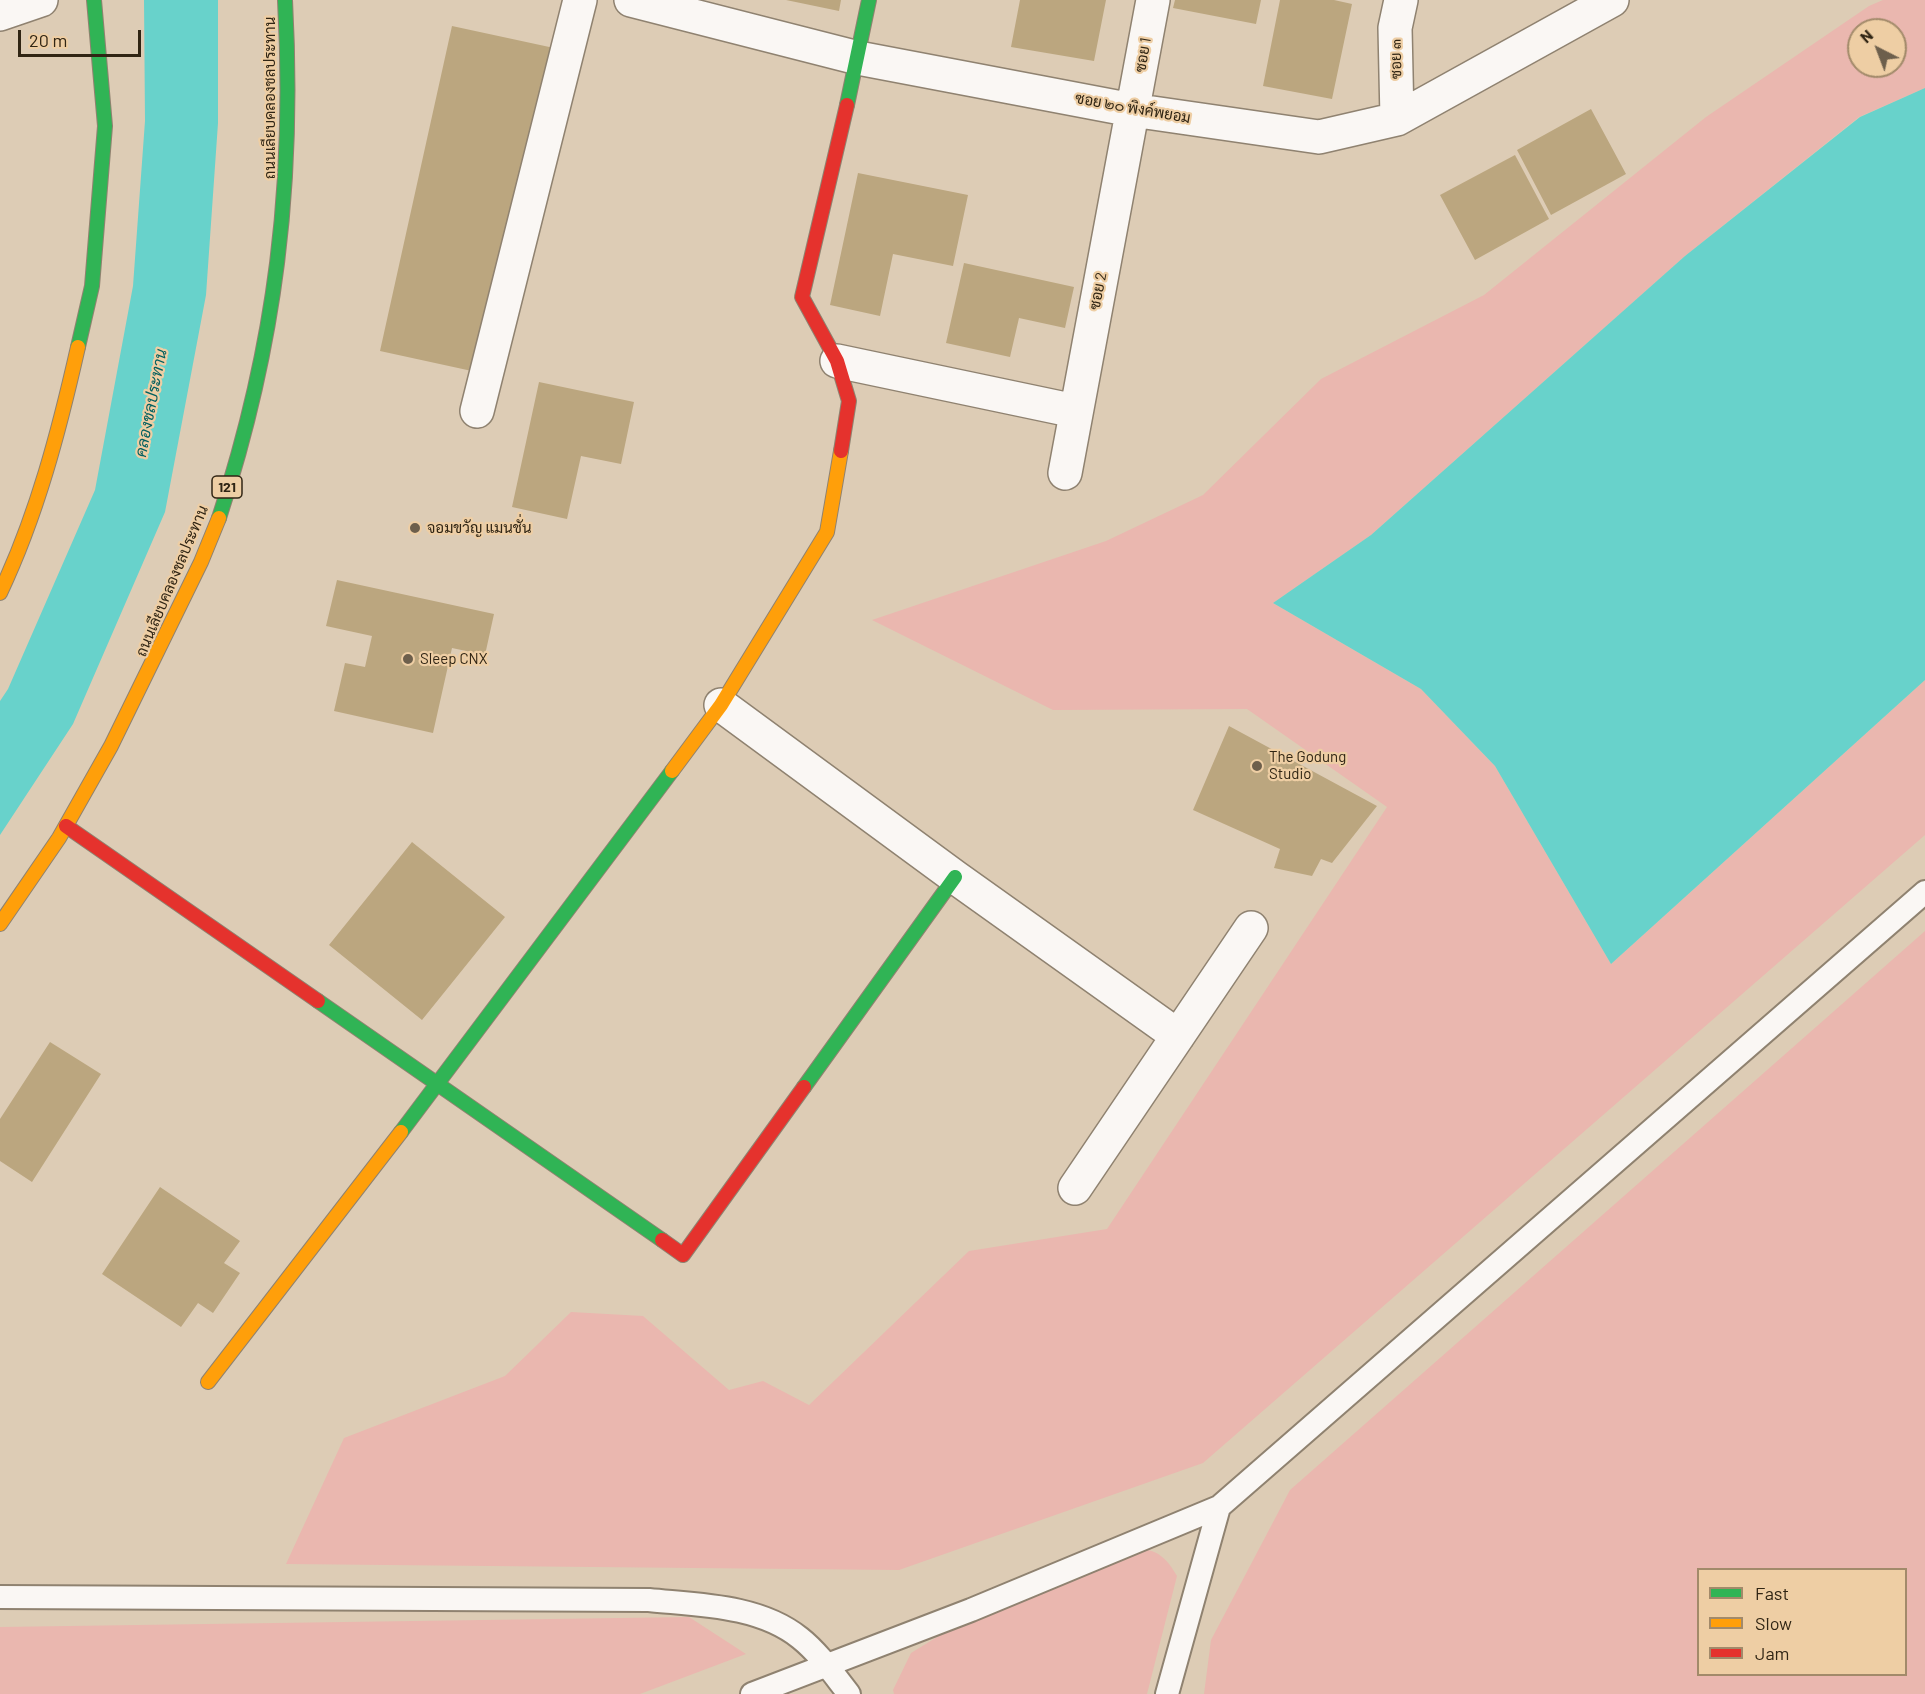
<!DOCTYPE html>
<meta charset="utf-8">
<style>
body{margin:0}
#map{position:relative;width:1925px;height:1694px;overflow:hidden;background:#ddccb5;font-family:Barlow,sans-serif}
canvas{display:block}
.legend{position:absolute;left:1697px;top:1568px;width:210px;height:108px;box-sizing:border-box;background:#eecea4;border:2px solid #a28a6a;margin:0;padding:8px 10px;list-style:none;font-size:18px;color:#302514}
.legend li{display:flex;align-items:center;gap:12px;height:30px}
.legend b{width:30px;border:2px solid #a28a6a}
.north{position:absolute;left:1847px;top:18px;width:60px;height:60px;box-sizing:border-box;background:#eecea4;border:2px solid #a28a6a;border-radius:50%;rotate:318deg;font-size:16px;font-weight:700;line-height:24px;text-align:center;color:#302514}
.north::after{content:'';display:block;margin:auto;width:21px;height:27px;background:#6d5f4c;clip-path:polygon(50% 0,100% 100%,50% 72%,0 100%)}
.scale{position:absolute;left:18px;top:30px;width:123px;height:27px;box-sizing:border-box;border:3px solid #302514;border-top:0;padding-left:8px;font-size:18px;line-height:21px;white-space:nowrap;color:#302514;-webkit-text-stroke:4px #eecea4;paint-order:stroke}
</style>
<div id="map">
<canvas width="1925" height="1694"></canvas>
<ul class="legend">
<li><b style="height:8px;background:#30b455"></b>Fast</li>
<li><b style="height:8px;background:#ff9f0a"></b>Slow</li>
<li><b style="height:8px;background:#e5322d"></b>Jam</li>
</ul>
<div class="north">N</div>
<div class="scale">20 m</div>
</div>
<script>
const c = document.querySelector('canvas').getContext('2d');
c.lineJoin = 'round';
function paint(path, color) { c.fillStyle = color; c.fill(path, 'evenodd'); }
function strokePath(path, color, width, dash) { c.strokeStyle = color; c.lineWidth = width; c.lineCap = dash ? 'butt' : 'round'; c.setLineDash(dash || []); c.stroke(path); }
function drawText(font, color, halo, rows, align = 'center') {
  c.font = font + ' Barlow,Sarabun,sans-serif'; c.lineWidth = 4.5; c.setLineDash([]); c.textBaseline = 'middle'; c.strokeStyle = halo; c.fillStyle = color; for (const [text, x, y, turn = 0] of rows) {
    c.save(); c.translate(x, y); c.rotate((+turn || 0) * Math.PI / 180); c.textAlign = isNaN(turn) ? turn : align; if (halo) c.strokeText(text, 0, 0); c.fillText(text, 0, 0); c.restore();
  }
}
paint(new Path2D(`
 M1883,0H1925V88L1859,117L1685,256L1371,535L1273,603L1421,689L1495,766L1611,964L1925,680V835L1203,1463L899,1570L286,1564L344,1438L505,1376L571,1312L643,1316L729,1390L763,1381L809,1405L969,1251L1107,1229L1387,807L1247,709L1053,710L872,620L1106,541L1203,495L1321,379L1484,295L1706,117L1869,6ZM1859,30H1895V66H1859Z
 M1925,931V1694H1204L1211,1640L1290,1490ZM1698,1570H1906V1674H1698Z
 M1124,1547C1152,1549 1162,1550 1177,1576L1147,1694H894L893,1690L911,1653L960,1623Z
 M689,1617L746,1654L640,1694H0V1627Z`), '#eab7af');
paint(new Path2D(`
 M144,0H218V123L206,295L165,512L73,724L0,835V701L8,689L95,490L133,286L145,121Z
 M1925,88V680L1611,964L1495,766L1421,689L1273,603L1371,535L1685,256L1860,117Z`), '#68d2cb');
paint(new Path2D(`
 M786,0H841L839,11Z
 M1020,0H1106L1094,61L1011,47Z
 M1175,0H1261L1256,24L1173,8Z
 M1280,0H1334L1352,4L1332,99L1263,86Z
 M452,26L554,48L481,373L380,351Z
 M1591,109L1626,174L1551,215L1517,150Z
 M1515,155L1549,219L1475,260L1440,195Z
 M858,173L968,195L953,266L893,254L880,316L830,305Z
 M964,263L1074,287L1065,328L1019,318L1010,357L946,343Z
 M539,382L634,402L621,464L581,456L567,519L512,507Z
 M337,580L494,614L485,655L452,648L433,733L334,711L345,663L365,667L372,636L326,626Z
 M1229,726L1377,806L1332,863L1321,859L1312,876L1274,868L1280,849L1193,810Z
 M412,842L505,917L422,1020L329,945Z
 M50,1042L101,1074L32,1182L0,1161V1119Z
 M160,1187L240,1241L224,1263L240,1273L213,1313L198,1303L181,1327L102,1274Z`), '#bba67f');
const lane = new Path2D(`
 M0,1597L649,1600C698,1605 759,1605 800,1638C819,1653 834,1675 849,1694
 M752,1694L971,1610L1219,1507L1925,892
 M1167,1694L1219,1507`);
const street = new Path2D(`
 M631,0L858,58L1132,110L1319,137L1397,119L1612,0
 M0,14L41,0
 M1397,119L1395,28L1401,0
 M837,361L1075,411
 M477,411L580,0
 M1065,473L1153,0
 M721,705L955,877L1178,1036
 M1075,1188L1251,928`);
const fast = new Path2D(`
 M847,105L869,0
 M78,347L92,286L105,126L94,0
 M219,518C276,344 295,183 285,0
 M318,1001L662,1240
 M804,1087L955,877
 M401,1132L672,771`);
const slow = new Path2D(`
 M0,593C37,515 59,431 78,347
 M672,771L721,705L827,532L841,451
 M0,924L59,838L111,746L201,562L219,518
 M208,1382L401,1132`);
const jam = new Path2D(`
 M841,451L849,401L837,361L802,297L847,105
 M66,826L318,1001
 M662,1240L683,1255L804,1087`);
strokePath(lane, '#8f8270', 26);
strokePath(street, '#8f8270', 36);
strokePath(fast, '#8f8270', 16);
strokePath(slow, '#8f8270', 16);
strokePath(jam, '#8f8270', 16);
strokePath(lane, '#faf7f4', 22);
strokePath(street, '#faf7f4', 33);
strokePath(fast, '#30b455', 14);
strokePath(slow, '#ff9f0a', 14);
strokePath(jam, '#e5322d', 14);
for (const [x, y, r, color] of [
 [415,528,6,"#6d5f4c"],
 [408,659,6,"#6d5f4c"],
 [1257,766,6,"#6d5f4c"]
]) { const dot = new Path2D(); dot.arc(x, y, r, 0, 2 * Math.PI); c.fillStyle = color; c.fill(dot); strokePath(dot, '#eecea4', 2); }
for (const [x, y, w] of [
 [227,487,30]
]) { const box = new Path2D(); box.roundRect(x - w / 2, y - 11, w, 22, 4.5); c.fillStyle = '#eecea4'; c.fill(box); strokePath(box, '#302514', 1.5); }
drawText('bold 14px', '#302514', null, [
 ["121",227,487]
]);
drawText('15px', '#302514', '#eecea4', [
 ["ซอย 1",1143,55,-80],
 ["ซอย ๓",1396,59,-91],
 ["ถนนเลียบคลองชลประทาน",270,98,-90],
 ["ซอย ๒๐ พิงค์พยอม",1133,108,10],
 ["ซอย 2",1098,291,-79],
 ["ถนนเลียบคลองชลประทาน",172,581,-67]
]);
drawText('15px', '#302514', '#eecea4', [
 ["จอมขวัญ แมนชั่น",427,528],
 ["Sleep CNX",420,659],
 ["The Godung",1269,757],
 ["Studio",1269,774]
], 'left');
drawText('italic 16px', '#025f5f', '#eecea4', [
 ["คลองชลประทาน",151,403,-79]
]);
</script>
